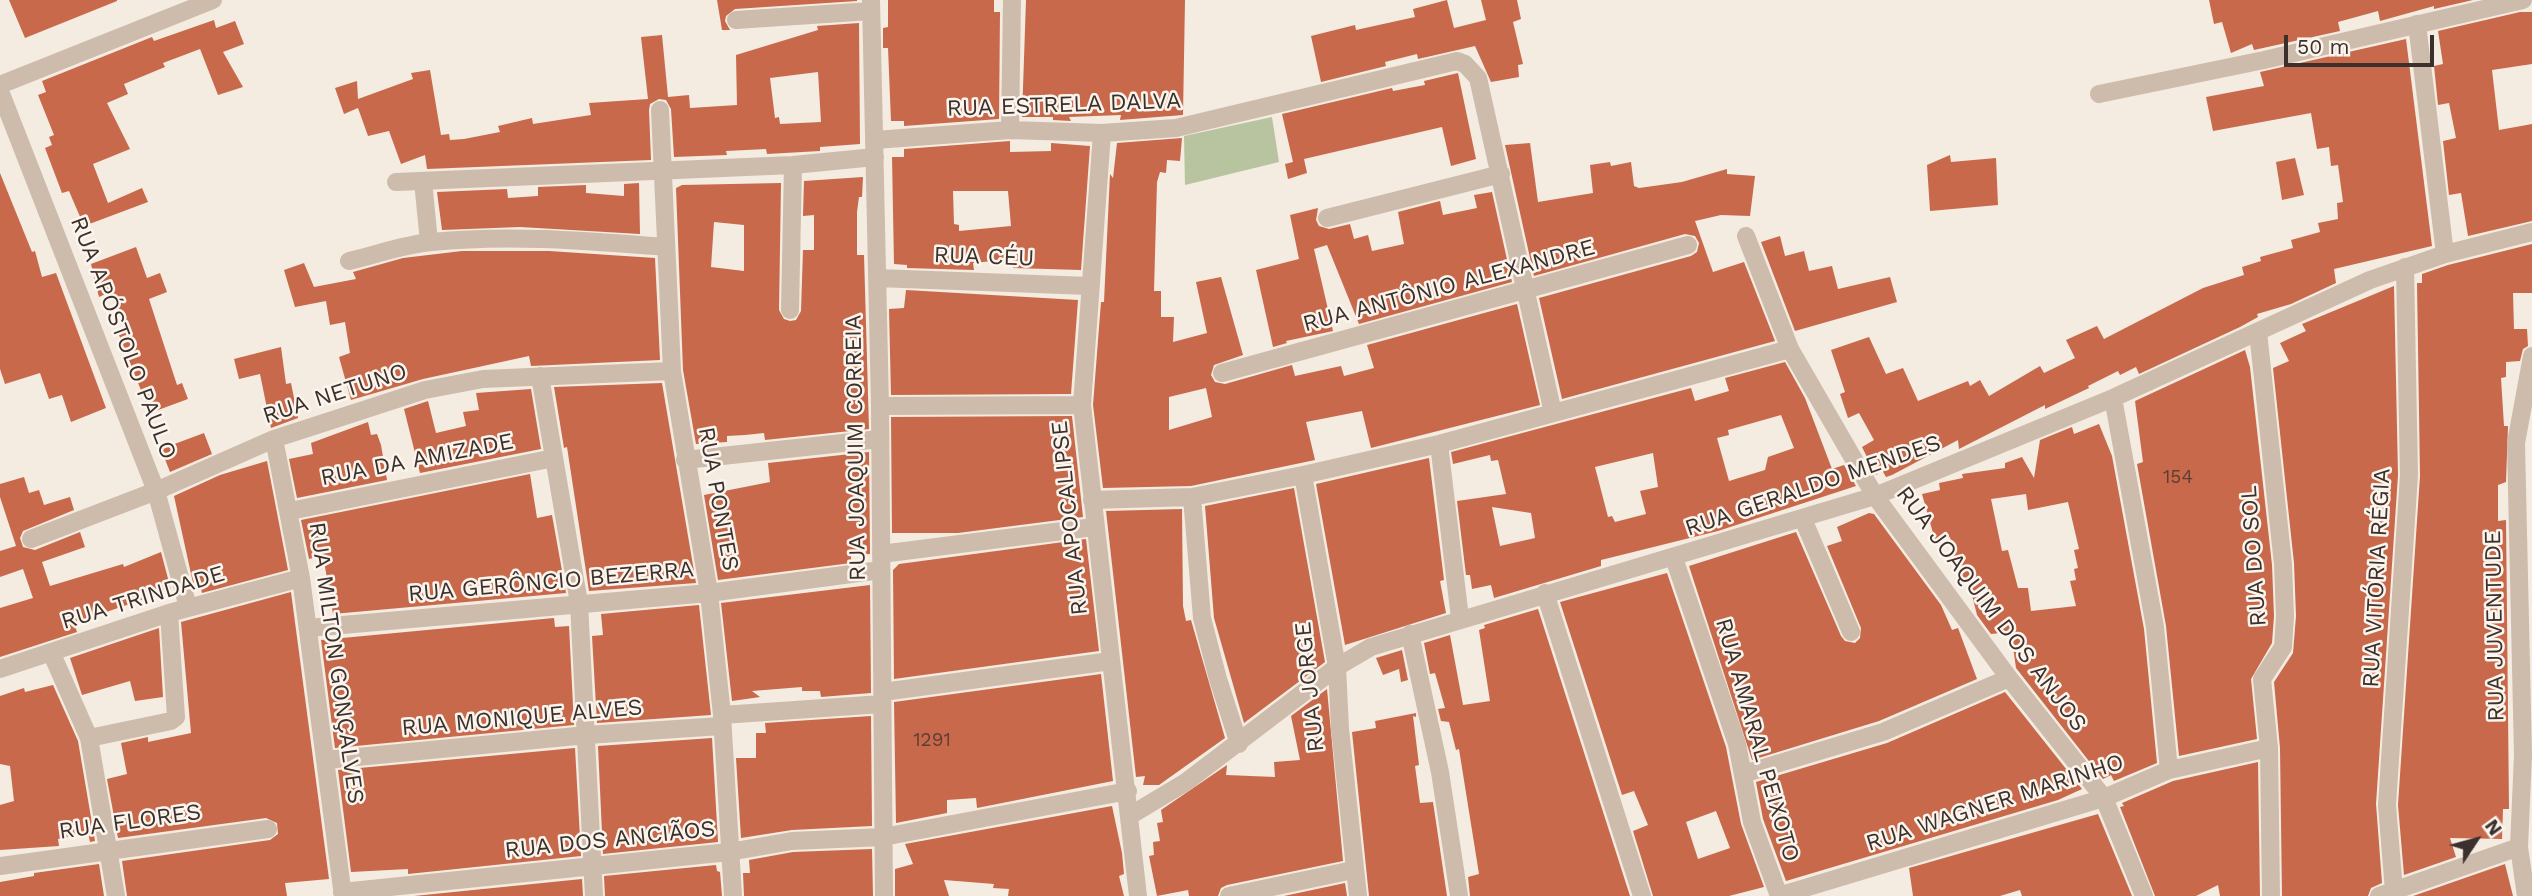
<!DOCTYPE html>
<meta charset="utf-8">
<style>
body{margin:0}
#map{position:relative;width:2532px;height:896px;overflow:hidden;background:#f4ebe1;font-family:"Work Sans",sans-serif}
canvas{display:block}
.north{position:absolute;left:2441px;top:805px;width:70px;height:70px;-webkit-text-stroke:5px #fbf5ee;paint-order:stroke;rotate:54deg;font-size:19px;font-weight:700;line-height:28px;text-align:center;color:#3b302b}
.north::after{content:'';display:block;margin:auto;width:24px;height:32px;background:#3b302b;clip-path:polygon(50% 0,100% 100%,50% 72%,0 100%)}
.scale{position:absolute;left:2284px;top:35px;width:150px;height:32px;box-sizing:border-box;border:4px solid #3b302b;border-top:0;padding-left:9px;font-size:21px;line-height:24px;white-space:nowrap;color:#3b302b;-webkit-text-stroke:5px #fbf5ee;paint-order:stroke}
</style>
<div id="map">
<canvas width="2532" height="896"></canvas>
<div class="north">N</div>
<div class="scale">50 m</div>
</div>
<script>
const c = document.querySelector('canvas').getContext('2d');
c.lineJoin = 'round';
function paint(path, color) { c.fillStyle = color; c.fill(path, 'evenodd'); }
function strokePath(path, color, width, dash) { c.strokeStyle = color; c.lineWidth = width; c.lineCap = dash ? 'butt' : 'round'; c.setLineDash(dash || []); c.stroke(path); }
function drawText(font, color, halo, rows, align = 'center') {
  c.font = font + ' "Work Sans",sans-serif'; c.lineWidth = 5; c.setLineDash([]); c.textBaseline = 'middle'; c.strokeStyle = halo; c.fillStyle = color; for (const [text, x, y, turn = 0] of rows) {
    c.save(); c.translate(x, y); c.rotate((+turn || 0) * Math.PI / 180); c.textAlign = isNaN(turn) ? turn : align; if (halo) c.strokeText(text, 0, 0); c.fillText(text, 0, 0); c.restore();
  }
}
paint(new Path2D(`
 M1272,117L1279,162L1185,185L1184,136Z`), '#b8c4a0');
paint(new Path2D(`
 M9,0H117V1L25,38Z
 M717,0H857V1L735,9L726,16L725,21L730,30H722Z
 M888,0H994V12H1000L999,119L904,126V121H891L888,48H883V28L888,27Z
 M1026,0H1185L1183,115L1120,120L1121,115L1069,117L1071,121L1053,120V117H1022Z
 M1447,0L1454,28L1486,20L1481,0H1517L1521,19L1513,22L1523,64L1518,65L1519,77L1491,82L1475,46L1418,59L1417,54L1385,62L1386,66L1321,82L1311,36L1355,25L1356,30L1415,17L1413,9Z
 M2209,0H2473L2434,9V6L2380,21L2378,11L2338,22L2340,31L2254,50L2252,44L2231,53L2222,22L2214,24Z
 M2520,12H2532V64L2492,70L2499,130L2532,124V221L2468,236L2461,193L2449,195L2443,141L2456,138L2449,103L2438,105L2434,66L2443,64L2438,31Z
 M214,20L216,28L235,21L244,44L223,52L243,87L218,95L200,49L163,63L165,67L124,84L128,94L107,103L130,149L93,164L108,203L142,188L148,202L84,226L69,191L62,193L45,148L52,145L49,137L54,135L38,95L46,92L42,81L152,37L154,41Z
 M859,23L860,144L820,147V151L767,154L766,149L726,151L727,155L674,157L671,109L666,100L659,99L650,104L649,110L651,160L427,169L425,155L401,164L389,131L368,136L358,108L344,114L335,88L357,81L358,99L413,79L411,73L430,70L441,135L449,134L450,140L464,139L500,132L498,126L532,118L533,124L591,115L589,103L648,99L641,37L662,35L668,97L689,95L690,108L737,105L736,55L818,30L817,26ZM818,72L821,122L780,124L779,117L775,118L770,78Z
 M2406,39L2432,246L2334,269L2336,283L2291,304L2257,314L2258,317L2240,327L2139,374L2136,367L2120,375L2118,371L2088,386L2089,388L2045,409V405L1959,449L1958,440L1892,475L1886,477L1882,470L1876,475L1862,447L1874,440L1859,413L1848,418L1840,394L1845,392L1831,350L1869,337L1886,374L1903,368L1918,401L1968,381L1970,386L1980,380L1989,396L2040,366L2044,373L2075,358L2066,340L2097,326L2104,339L2203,288L2244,275L2242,267L2261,261L2260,257L2293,248L2291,240L2320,232L2318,223L2338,219L2337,203L2343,202L2338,165L2331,166L2329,147L2317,149L2311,113L2213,131L2206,97L2264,86L2260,72Z
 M1458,73L1476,159L1451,166L1442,127L1304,159L1307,173L1288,179L1285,164L1293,162L1282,114L1392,88L1393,91L1425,85L1424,81Z
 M1182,138L1180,161L1167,160L1166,173L1160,172L1157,182L1154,291H1161V317H1174L1173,342L1207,333L1196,282L1221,277L1243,355L1214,365L1211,375L1215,382L1225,384L1292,365L1295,376L1341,366L1344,376L1374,368L1367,345L1517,304L1540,405L1371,448L1362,411L1306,422L1315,460L1191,486L1103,488L1093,405L1101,302H1104L1110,174L1113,178L1117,143ZM1206,388L1212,417L1169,430V397Z
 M1010,141V152L1051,151V143L1090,146L1081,270L1013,268V259L973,263L974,270L907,268V265L894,264L892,157H904V149ZM953,191H1008L1011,226L959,231V225L954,224Z
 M1530,143L1538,202L1593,193L1590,165L1610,162L1611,166L1631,162L1634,186L1639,188L1682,182L1727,169V174L1755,176L1750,216L1721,215L1695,221L1713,272L1744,262L1775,341L1562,399L1539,298L1691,256L1697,252L1699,243L1695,236L1685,234L1534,276L1505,145Z
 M1950,155L1951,162L1996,158L1998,205L1930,211L1927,165Z
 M2295,158L2304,195L2282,200L2276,162Z
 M0,173L32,252L35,251L42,277L56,273L106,408L71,422L62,395L49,399L40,373L5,384L0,369Z
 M863,177L862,197H859L857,212V255H864L869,429L765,440L764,433L745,435L727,436V442L696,444L683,370L676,188L682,185L781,183L779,310L784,319L790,321L796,320L801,311L803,250H814V215L803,216L804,181ZM714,222L744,225V271L711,267Z
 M639,183L640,234L520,227L442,230L437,192L507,189L508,198L538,196V187L586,185V193L624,196V184Z
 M1492,192L1512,282L1359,324L1327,245L1314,249L1333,331L1286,341L1287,343L1273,347L1256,270L1299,259L1290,215L1318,208L1316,220L1319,226L1329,229L1350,224L1354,239L1368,235L1372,251L1404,244L1398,212L1440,201L1443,215L1477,208L1474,195Z
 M1780,236L1785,256L1804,251L1809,271L1832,266L1838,289L1890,277L1897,302L1795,331L1761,242Z
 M2532,244V293H2513L2514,329H2527L2528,346L2523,349L2520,361L2506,362V377L2501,378L2504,426H2508L2506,482L2498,485V521L2506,520L2509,809H2503L2502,839L2450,838L2456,857L2404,875L2398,805L2420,476L2417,283H2422V274L2448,265Z
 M136,247L147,278L160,273L167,292L149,299L177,385L182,383L188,399L150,413L119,335L126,332L110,292L99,297L91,264Z
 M462,251H549L655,258L660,360L531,366L529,356L423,379L351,400L339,357L350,353L345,322L330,325L326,301L295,307L284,270L304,263L314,287L356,279L353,272L403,258Z
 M2394,286L2398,475L2376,804L2382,883L2371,888L2368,896H2282L2280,748L2274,682L2293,653L2296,616L2294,563L2273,368L2289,361L2280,343L2306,331L2302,324Z
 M906,290L1078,300L1071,394L891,395L889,309L904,308Z
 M281,347L286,384L291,383L298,418L271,428L260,374L239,379L234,359Z
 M2245,350L2250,367L2272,565L2274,616L2272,643L2251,679L2257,739L2179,756L2166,626L2137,464L2143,462L2135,401Z
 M1785,362L1805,398L1832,469L1844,465L1856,486L1718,531L1601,560V566L1494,598L1491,585L1472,589L1470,575H1466L1457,501L1506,494L1498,460L1491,461L1490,455L1453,464L1451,452L1691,388L1695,401L1729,391L1725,378ZM1781,415L1794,448L1768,457L1765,470L1729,481L1717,438L1729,435L1728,430ZM1653,453L1658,487L1640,491L1646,514L1615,522L1612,516L1608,517L1595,467ZM1492,507L1531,513L1535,538L1500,546Z
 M662,383L696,583L589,591L567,447L564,448L554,387Z
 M531,389L541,449L420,473L404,409L428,401L436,433L466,426L463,412L479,410L476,393Z
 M1072,416L1083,517L958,533H892L891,417Z
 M368,422L371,435L377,434L381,445L387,480L297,498L289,459L313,454L311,443Z
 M2099,424L2112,456L2144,629L2157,763L2114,781L2111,775L2103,779L2016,668L2011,632L1991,634L1977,615L1968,579L1959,581L1950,537L1935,540L1922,494L1940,490L1939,483L1963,478L1962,474L2005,468V463L2022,457L2034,478L2040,440L2072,427L2074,434ZM2026,494L2028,510L2068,502L2079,549L2074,550L2078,568L2074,569L2076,580L2070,581L2076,606L2031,611L2028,588H2018L2008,550L2002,551L1991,499Z
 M204,433L212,454L170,472L161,449Z
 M869,452L870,554L851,555V563L718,580L704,495L770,482L768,463Z
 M1429,458L1444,580L1440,581L1446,613L1345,645L1316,484Z
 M267,461L288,570L202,593L199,580L193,583L174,496L220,475Z
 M530,474L537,518L552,515L566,593L333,614L323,555L309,559L301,520Z
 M24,477L29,493L39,490L44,505L70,497L74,510L23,531L20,538L23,547L35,550L80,532L85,547L42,562L50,586L123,564L124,567L161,552L171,590L74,623L77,632L0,657V608L33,598L23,569L0,577V551L16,546L0,497V484Z
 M1294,488L1325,662L1244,723L1214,618L1205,506Z
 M1182,509L1183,606L1186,621L1191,620L1225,738L1159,785H1143L1145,776L1136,777L1106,511Z
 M1869,513L1874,514L1941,605L1952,630L1958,628L1977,679L1879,721L1752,760L1689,566L1796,532L1841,636L1845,641L1855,643L1860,638L1861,628L1827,546L1842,541L1837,527Z
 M1086,539L1099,651L894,679L893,570L899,564Z
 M1667,573L1726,747L1741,824L1764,887L1729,896H1653L1633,831L1648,825L1634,791L1622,795L1560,602ZM1716,811L1730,848L1698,859L1686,822Z
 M870,585L871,693L821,697L820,691H802V687L752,691L760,697L732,701L721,603Z
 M291,592L329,879L285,883L287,896H127L122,861L270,840L278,834L277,823L266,818L118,838L107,779L127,774L121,743L148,737V742L191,733L181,622Z
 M699,605L711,715L597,723L592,636L603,635L601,614Z
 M1538,609L1630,896H1470L1468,877L1479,874L1459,749L1456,750L1449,722L1441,721L1438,709L1445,708L1435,673L1430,674L1424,643L1450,635L1463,705L1490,701L1479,630L1485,628L1484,625Z
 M554,618L555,627L569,626L574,725L335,748L321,640Z
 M159,628L163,697L135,701L130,681L82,695L70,658Z
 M1402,650L1408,680L1401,682L1399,669L1383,675L1376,658Z
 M1101,674L1113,781L977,808L976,798L947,800V813L896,823L894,702Z
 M53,685L78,741L95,841L90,842L88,832L58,839L59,846L0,850V805L14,801L10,766L0,764V696L24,688L25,692Z
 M1327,689L1343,861L1227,885L1221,888L1218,896H1189L1188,890L1157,896L1149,856L1154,855L1153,842L1160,841L1157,823L1163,822L1161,810L1227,765L1226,775L1275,777L1274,762L1300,760L1291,716Z
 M2005,692L2082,789L2058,800L1786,881L1763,819L1756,782L1887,743Z
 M1416,713V717L1413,716L1419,765L1415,766L1420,803L1433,802L1447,896H1369L1352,732L1376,728L1375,721Z
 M871,716L872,826L792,830L741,838L736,758H756V733H766L765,723Z
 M712,738L718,842L603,854L598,746Z
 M575,748L581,856L408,874V869L351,872L338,770Z
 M2258,762L2260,896H2220L2218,885L2196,896H2155L2120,807L2124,806L2122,803L2173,781Z
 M1112,806L1122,853L1124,874L1119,876L1124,896H1008L1009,889L993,888L994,884L944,880L949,896H895V869L913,864L905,844Z
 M2098,814L2132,896H2022L2020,890L2000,896H1913L1909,868Z
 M872,849L873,896H744L743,873H750L749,860L793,852Z
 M99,864L104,896H0V882L34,876V873Z
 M2505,864L2513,896H2413Z
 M716,865L717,871L720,872L722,896H605L604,876Z
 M582,879L583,896H414Z
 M1345,883L1347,896H1284Z`), '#c8694b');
strokePath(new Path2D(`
 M871,0L880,406L884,896
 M736,20L871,11
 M2417,24L2445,254
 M0,85L213,0
 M0,91L156,491L188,607
 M2099,94L2264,60L2523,0
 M660,110L672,371L709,593L722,715L733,896
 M1010,130L1012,0
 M1102,133L1082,405L1138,896
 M875,140L1010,130L1102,133L1176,128L1457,61L1465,64L1478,78L1553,413
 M423,181L429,242
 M396,182L793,165L875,157
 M1327,218L1501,174
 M1746,236L1790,349L1875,496L2009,678L2104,798L2144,896
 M349,261C376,255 404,244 432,242C510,234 588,241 666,247
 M878,278L1089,286
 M790,310L793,165
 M2258,332L2283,564L2285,616L2283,647L2262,679L2269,748L2271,896
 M1222,373L1688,245
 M540,376L579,603L594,896
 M2113,398L2155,627L2169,770
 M880,406L1082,405
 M274,439L301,578L343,896
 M1439,444L1460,618
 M685,460L880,439
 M1303,475L1337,667L1340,729L1358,896
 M1192,497L1202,618L1218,679L1239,744
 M1092,500L1192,497L1303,475L1439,444L1790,349
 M290,511L554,458
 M1803,519L1851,632
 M31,539L156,491L274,439L425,390L483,379L672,371
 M881,554L1094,527
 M1674,558L1737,744L1752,822L1779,896
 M1545,593L1642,896
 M308,628L709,593L881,570
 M1410,634L1440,772L1459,896
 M51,652L89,738L116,896
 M0,669L169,613L301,578
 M883,692L1111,661
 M722,715L882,704
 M89,738L171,721L176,717L169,613
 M326,760L587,735L721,726
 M1743,774L1883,732L2009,678
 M1131,815L1186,782L1337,667L1371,647L1875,496L2113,398L2370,280L2445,254L2532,232
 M0,866L268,829
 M2394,891L2387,805L2409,475L2405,267
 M342,892L729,852L792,841L883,837L1128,791
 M1229,896L1353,870
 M1778,896L2104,798L2169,770L2269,748
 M2379,896L2519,847
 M2526,896L2519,847L2523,755L2516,443L2532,356`), '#cdbbac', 18);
drawText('19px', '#5e3e33', null, [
 ["154",2178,477],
 ["1291",932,740]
]);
drawText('23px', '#3b302b', '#fbf5ee', [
 ["RUA ESTRELA DALVA",1064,105,-2],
 ["RUA CÉU",984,257,2],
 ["RUA ANTÔNIO ALEXANDRE",1449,286,-15],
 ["RUA APÓSTOLO PAULO",123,338,69],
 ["RUA NETUNO",335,394,-18],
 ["RUA JOAQUIM CORREIA",856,448,-91],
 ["RUA DA AMIZADE",417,460,-11],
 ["RUA GERALDO MENDES",1813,486,-19],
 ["RUA PONTES",718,499,80],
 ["RUA APOCALIPSE",1070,518,-96],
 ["RUA DO SOL",2254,556,-94],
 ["RUA VITÓRIA RÉGIA",2377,578,-87],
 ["RUA GERÔNCIO BEZERRA",551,582,-5],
 ["RUA TRINDADE",143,598,-17],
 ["RUA JOAQUIM DOS ANJOS",1991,609,53],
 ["RUA JUVENTUDE",2495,626,-91],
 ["RUA MILTON GONÇALVES",336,663,82],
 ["RUA JORGE",1310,687,-96],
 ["RUA MONIQUE ALVES",522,718,-5],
 ["RUA AMARAL PEIXOTO",1757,740,74],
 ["RUA WAGNER MARINHO",1995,803,-18],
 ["RUA FLORES",130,822,-8],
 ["RUA DOS ANCIÃOS",610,840,-6]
]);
</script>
